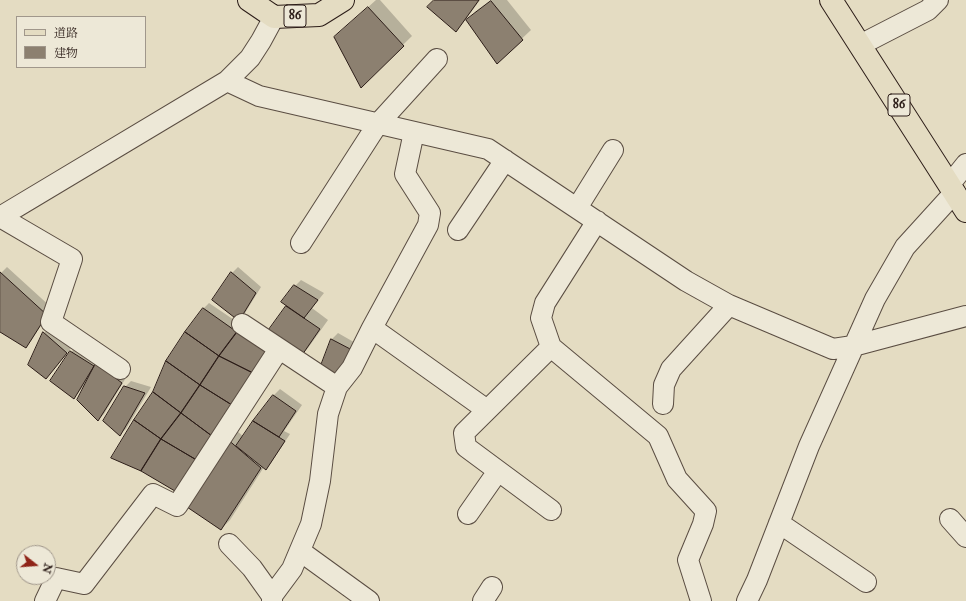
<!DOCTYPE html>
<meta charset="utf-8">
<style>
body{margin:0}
#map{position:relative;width:966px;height:601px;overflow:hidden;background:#e4dcc2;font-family:"IM FELL Double Pica","Noto Serif JP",serif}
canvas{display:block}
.legend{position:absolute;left:16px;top:16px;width:130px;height:52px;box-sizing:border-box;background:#ede8d7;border:1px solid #a0978b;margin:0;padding:5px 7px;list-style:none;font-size:12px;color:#2c1d18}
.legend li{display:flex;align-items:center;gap:8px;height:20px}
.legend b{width:20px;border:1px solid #a0978b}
.north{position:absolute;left:16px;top:545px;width:40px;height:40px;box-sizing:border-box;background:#ede8d7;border:1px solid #a0978b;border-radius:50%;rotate:107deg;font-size:11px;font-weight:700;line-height:16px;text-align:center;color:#2c1d18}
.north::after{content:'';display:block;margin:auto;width:14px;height:18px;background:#8f2418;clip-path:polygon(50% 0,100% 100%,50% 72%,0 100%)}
</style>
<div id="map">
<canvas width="966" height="601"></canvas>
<ul class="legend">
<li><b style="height:5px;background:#e4dcc2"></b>道路</li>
<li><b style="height:11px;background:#8c8070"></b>建物</li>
</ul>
<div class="north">N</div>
</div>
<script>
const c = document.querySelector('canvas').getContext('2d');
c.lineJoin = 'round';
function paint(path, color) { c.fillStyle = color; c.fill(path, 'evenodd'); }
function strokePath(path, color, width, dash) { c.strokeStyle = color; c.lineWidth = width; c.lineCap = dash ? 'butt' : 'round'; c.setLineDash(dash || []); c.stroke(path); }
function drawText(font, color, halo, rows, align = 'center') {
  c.font = font + ' "IM FELL Double Pica",serif'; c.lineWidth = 3; c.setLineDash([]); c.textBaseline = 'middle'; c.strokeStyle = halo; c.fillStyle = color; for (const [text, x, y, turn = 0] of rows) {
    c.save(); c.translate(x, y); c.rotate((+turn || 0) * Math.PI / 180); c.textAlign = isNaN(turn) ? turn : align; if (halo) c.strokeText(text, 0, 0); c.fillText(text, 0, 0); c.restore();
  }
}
paint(new Path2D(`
 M376,0H380L412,36L361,86L335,37Z
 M435,0H480L466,19L467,20L476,11L491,0H507L531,30L497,62L466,19L456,31Z
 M7,267L52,308L31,341L25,347L0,330V274Z
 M238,267L261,287L245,313L239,319L213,299L232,273Z
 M301,280L324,293L312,308L328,320L308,348L300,357L267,334L288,306L295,286Z
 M209,303L243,326L154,392L203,309Z
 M50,327L72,347L46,378L44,333Z
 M338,333L359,345L321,368L332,339Z
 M77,346L102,358L127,376L104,414L98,420L84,388L83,387L74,398L71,352Z
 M131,381L151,387L126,429L120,434L125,387Z
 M280,389L302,405L284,431L290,434L271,463L266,469L264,467L230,520L221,529L185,504L236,430L244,437L274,395Z`), '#0003');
const building = new Path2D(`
 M434,0H479L456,32L427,7Z
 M491,1L523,40L497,64L466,20Z
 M368,7L404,46L361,88L334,37Z
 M0,272L47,315L26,348L0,332Z
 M231,272L256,293L239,321L212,300Z
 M294,285L318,300L304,318L281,302Z
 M286,306L320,329L300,358L265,335Z
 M203,308L237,332L219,356L185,332Z
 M43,332L67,353L46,379L28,365Z
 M185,332L219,356L200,385L166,361Z
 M237,332L268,349L253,373L219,356Z
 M331,339L354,351L335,381L320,368Z
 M70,351L94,366L74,399L50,381Z
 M219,356L253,373L232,405L200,385Z
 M166,361L200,385L181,413L153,392Z
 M96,363L122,383L98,421L77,400Z
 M200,385L232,405L212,436L181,413Z
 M124,386L145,393L120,436L103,421Z
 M153,392L181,413L161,439L134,420Z
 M273,395L296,411L279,437L253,421Z
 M181,413L212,436L200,462L161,439Z
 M134,420L161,439L141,471L111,458Z
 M253,421L285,441L266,470L236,446Z
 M226,438L261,468L221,530L184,505Z
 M161,439L200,462L180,494L141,471Z`);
paint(building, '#8c8070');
strokePath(building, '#2c1d18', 1);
const minor = new Path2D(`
 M860,45L928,10L938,0
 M227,81L259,96L488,149L686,281L729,305L833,349L853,346L966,316
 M950,184L966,164
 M577,208L613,150
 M0,217L227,81L250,58L261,41L274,17
 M0,217L72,259L51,322L120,369
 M458,230L505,160
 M301,243L377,125L437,59
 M242,324L337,387
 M372,328L428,225L430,213L405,174L414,132
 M551,347L658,436L677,479L706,511L703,524L688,560L701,601
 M663,404L664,385L671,369L729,305
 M551,510L466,447L464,433L551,347L541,318L545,303L597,221
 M468,514L498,471
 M950,519L966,537
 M779,523L866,582
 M229,544L252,568L272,596
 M300,551L369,601
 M45,601L56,578L84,584L153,494L177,506L279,349
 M272,601V596L292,569L311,524L320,481L328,414L337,387L352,368L372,328L487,410
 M483,601L492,587
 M747,601L757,580L809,446L875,299L905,247L955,192`);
const major = new Path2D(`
 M249,0L274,17L319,15L343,0
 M831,0L966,211`);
strokePath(minor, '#5a4d42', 22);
strokePath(major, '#2c1d18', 24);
strokePath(minor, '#ede8d7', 20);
strokePath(major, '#e4dcc2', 22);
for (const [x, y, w] of [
 [295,16,22],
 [899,105,22]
]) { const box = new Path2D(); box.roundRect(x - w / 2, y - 11, w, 22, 3); c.fillStyle = '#ede8d7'; c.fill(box); strokePath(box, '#2c1d18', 1); }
drawText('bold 13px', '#2c1d18', null, [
 ["86",295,16],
 ["86",899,105]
]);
</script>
